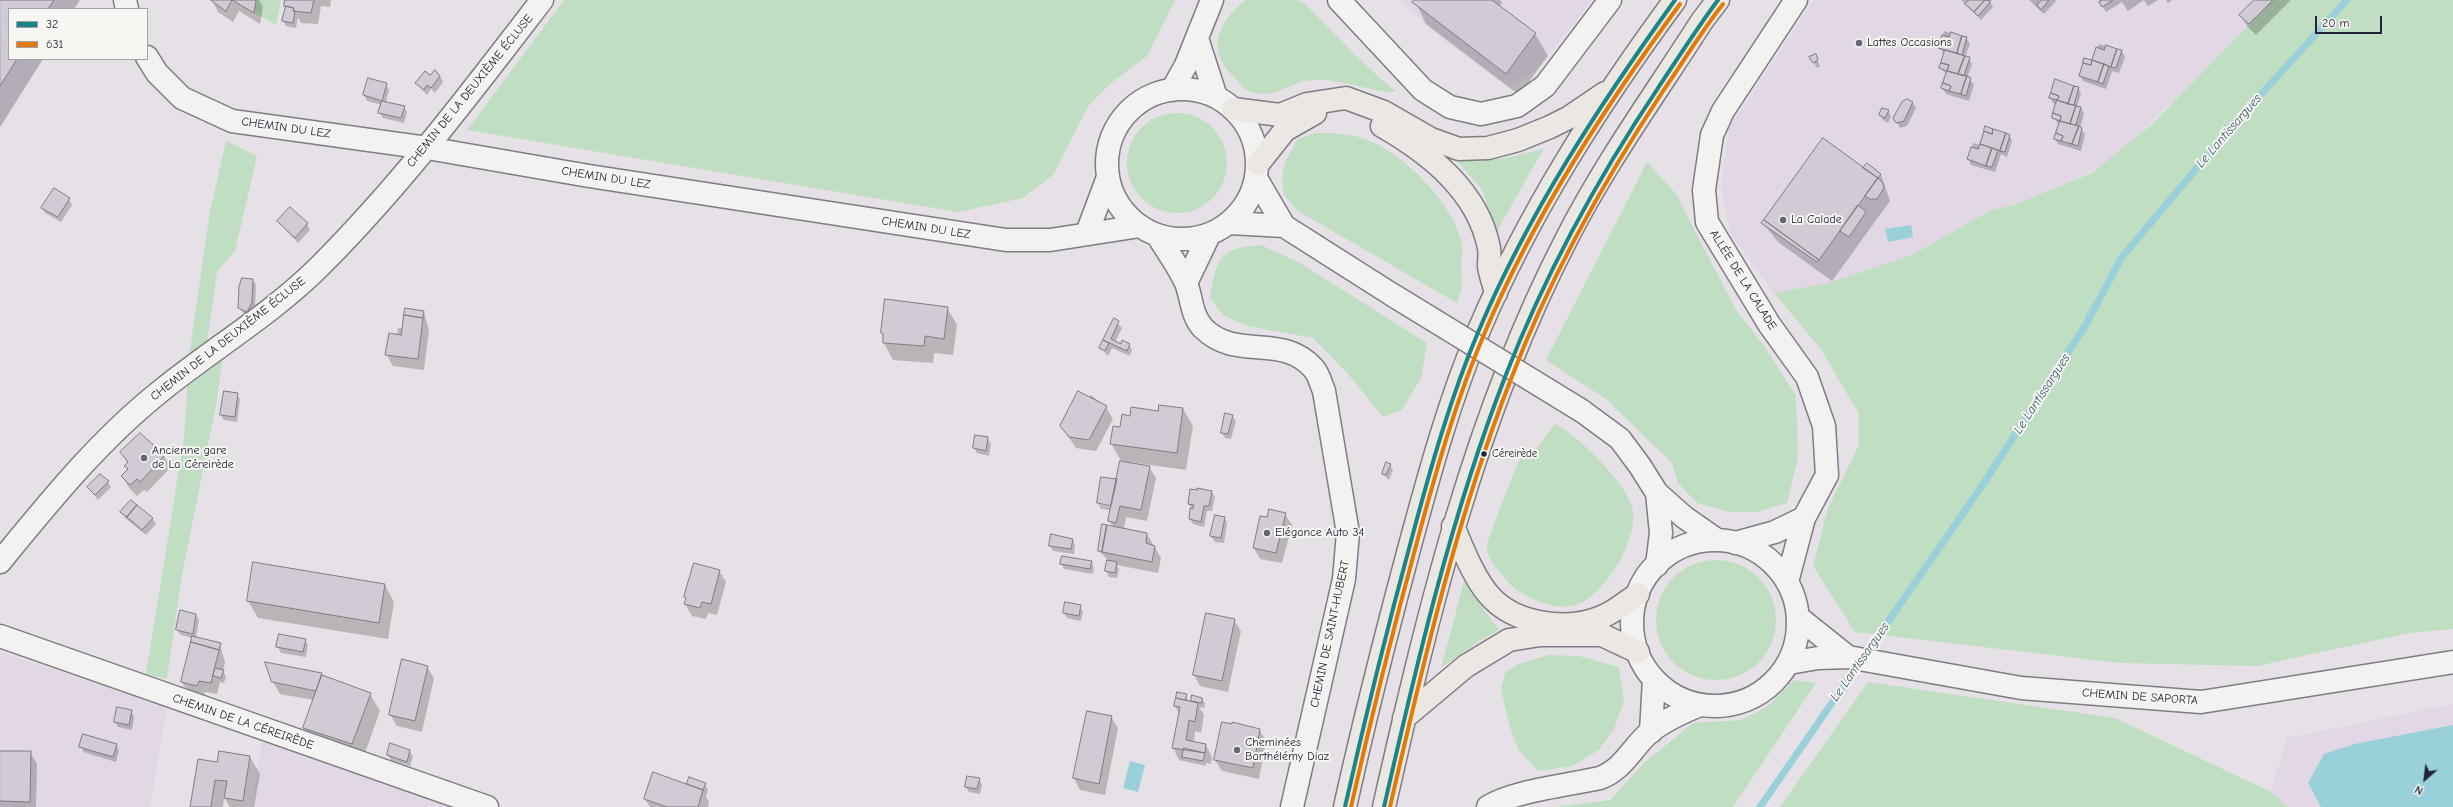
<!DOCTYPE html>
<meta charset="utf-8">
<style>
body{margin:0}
#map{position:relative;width:2453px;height:807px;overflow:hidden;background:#e6e1e7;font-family:"Comic Neue",sans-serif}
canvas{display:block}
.legend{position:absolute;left:8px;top:8px;width:140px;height:52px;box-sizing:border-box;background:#f6f6f2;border:1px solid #a1a1a9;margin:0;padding:5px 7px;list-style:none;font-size:12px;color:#22223b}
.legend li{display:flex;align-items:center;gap:8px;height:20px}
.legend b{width:20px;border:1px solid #a1a1a9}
.north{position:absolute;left:2405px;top:759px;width:40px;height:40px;-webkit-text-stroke:3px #f6f6f2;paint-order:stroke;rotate:208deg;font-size:11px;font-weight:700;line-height:16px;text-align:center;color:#22223b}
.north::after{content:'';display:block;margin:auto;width:14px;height:18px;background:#22223b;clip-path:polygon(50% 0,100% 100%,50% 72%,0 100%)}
.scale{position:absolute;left:2315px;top:16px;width:67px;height:18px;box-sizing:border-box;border:2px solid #22223b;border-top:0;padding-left:5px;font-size:12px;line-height:14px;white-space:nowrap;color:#22223b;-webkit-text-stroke:3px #f6f6f2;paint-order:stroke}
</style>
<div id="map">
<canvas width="2453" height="807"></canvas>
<ul class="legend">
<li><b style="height:5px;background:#1a8587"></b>32</li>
<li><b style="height:5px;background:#e47a03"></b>631</li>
</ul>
<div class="north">N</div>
<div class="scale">20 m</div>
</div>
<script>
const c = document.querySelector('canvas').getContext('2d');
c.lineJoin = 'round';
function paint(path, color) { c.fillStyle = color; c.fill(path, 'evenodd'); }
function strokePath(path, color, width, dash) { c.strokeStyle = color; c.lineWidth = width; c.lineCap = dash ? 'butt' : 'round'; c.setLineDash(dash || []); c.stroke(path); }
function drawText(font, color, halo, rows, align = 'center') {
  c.font = font + ' "Comic Neue",sans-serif'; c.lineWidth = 4; c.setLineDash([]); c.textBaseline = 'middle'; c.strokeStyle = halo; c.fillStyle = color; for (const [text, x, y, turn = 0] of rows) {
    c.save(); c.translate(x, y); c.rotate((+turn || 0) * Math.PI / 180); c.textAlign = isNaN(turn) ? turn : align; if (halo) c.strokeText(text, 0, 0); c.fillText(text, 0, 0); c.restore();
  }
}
paint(new Path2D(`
 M0,0H80L74,9H9V59H43L0,128Z
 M1399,0H1592L1536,70L1508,87L1438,36Z
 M1814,0H2273L2130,144L2108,162L2072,181L2013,205L1991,210L1912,255L1829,283L1774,293L1730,233L1721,187L1729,128Z
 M0,652L167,707L150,807H0Z
 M2453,704V807H2288L2271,792L2287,738Z
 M262,741L449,807H252Z`), '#e1d7e5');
paint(new Path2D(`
 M256,0H281L276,25L254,13Z
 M564,0H1175L1147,56L1111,83L1089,105L1053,175L1023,198L958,212L467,130Z
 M1246,0H1297L1304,3L1358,58L1396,92C1370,93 1342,78 1312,80C1287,82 1276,101 1248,91C1243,89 1237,80 1233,76C1205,49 1219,20 1246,0Z
 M2273,0H2453V629L2409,633L2257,666L2120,663L1855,632L1813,566L1828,508L1859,445V414L1820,348L1774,293L1829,283L1912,255L1991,210L2013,205L2092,173L2151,125Z
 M1127 163a50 50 0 1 1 100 0a50 50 0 1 1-100 0Z
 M1314,133C1331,133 1348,133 1365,139C1402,152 1457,206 1462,246C1463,251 1461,256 1461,261C1461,280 1465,284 1457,303L1298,211L1284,195L1282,178L1285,162L1297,140Z
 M226,141L257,156L235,251L217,272L207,343L189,357L210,211Z
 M1544,148L1497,231L1481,188L1455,159C1485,163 1515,158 1544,148Z
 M1647,162L1676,194L1736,310L1765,347L1796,396L1798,457L1787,503L1756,512H1728L1697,503L1678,483L1672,463L1606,399L1546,360Z
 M1261,245L1300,263L1427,343L1421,378L1402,410L1383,417L1348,374L1313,338L1247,326L1223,315L1210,298C1217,259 1218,248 1261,245Z
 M223,356L216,405L182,575L167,679L146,674L184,438L188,378Z
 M1555,424C1572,433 1586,447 1599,460C1612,474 1626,489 1632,507C1641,537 1603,600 1572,606C1552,610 1519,596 1507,581C1499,571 1487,560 1487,547C1486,542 1491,535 1492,530C1501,504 1511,479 1522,454L1537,448Z
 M1656 620a60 60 0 1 1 120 0a60 60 0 1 1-120 0Z
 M1465,578L1475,598L1499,630L1479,641L1441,668Z
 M1549,655L1579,656L1619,667L1624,701L1614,729L1599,750L1572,766L1538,771L1518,749L1509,724L1501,690L1505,673L1519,664Z
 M1794,680L1816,683L1733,807H1556L1610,800L1644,763L1693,723L1741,720L1767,707Z
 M1868,682L2115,718L2271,792L2288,807H1780Z`), '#c0dec2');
paint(new Path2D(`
 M1911,225L1913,237L1888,242L1885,229Z
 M2453,725V807H2321L2308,783L2324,754L2355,744Z
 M1130,761L1145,765L1138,792L1123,788Z`), '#9ad0da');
paint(new Path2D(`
 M0,0H80L74,9H9V59H43L0,127Z
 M212,0H259L263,7L260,24L239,11L233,22L218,12Z
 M286,0H331L330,7L321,6L318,24L301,23L298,17L296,28L286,26L283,21Z
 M1415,0H1500L1502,3L1499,7L1535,34L1548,56L1519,95L1426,24Z
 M1961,0H1989L1993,7L1981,20Z
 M2029,0H2055L2056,1L2044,14Z
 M2099,0H2158L2148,6L2144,0L2128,11L2122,2L2106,12Z
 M2166,0H2172L2168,3Z
 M2255,0H2291L2256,35L2247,26L2240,15Z
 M1944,31L1966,38L1970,44L1965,57L1969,58L1972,64L1967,78L1974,84L1969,101L1946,94L1942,88L1947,74L1940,68L1945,54L1939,48Z
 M2099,44L2122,51L2125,57L2119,73L2112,71L2106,89L2083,81L2080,75L2093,61Z
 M1815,55L1820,66L1817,68L1811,58Z
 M440,76L443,82L435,93L431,89L427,95L416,83L430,77Z
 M386,84L389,90L386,102L404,107L407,112L404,123L383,118L380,113L382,105L367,101L364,95Z
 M2078,88L2081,93L2077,107L2081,108L2084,114L2080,128L2085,134L2081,151L2058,144L2055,139L2060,125L2053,118L2057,104L2053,103L2050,98Z
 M1912,102L1916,108L1907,126L1900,128L1894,118Z
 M1888,111L1891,116L1888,123L1883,120L1880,115Z
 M2009,135L2012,141L2007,157L2001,154L1995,172L1971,165L1968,159L1973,143L1980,145Z
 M1868,165L1881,175L1890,201L1832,281L1778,242L1763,223L1864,169Z
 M69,199L72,205L61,222L45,213L42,208Z
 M278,222L307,224L310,230L298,243Z
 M253,280L256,285L255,309L251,316L243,313L239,307Z
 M947,308L957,325L953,355L934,353L933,363L893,360L884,343L882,333Z
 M424,312L429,331L424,370L393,366L387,355L397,335L398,328H403Z
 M1115,320L1122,328L1115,342L1129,344L1132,350L1130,356L1112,348L1108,356L1101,348Z
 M237,394L240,399L237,422L224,420L221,415Z
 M1091,395L1106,407L1113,419L1096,451L1076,448L1061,426Z
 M1183,409L1193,426L1186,470L1130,462V464L1149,467L1156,478L1147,521L1126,517L1124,529L1147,534L1161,558L1158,573L1117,565L1119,569L1117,578L1109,577L1106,571L1108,560L1099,551L1113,527L1109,521L1111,510L1101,509L1098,503L1117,480L1121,461L1111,443L1131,417ZM1100,503L1116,506V508L1100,505Z
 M1232,416L1236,421L1231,439L1225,438L1222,433Z
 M140,434L164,456L171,467L147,492L144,490L137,496L129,488L122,476L128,470L125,466L128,464L121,452Z
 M987,438L991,444L989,456L977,453L974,448Z
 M1390,465L1393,470L1389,480L1383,474Z
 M108,482L111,487L98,500L88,487Z
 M1212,492L1215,497L1212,511H1207L1204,527L1193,524L1190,519L1191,508L1189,504Z
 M132,501L153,519L156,524L146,535L125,518L122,512Z
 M1285,514L1292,525L1282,563L1260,559L1254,548L1267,519Z
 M1224,517L1227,523L1224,543L1215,542L1211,536Z
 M1072,539L1075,545L1074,554L1053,551L1050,545Z
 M1091,562L1094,568L1093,574L1064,569L1061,564Z
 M719,571L726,582L717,615L708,613L706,619L692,616L685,604V597Z
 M385,585L394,602L388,639L258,618L248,601Z
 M1080,606L1083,612L1081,621L1067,618L1064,613Z
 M196,615L199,620L196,638L220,644L225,662L223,671L226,677L224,683L220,682L217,694L205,692L203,697L189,694L182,682L193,638L181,635L177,630Z
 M1234,620L1241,631L1228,692L1200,686L1194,675Z
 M305,640L308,645L306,657L281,653L278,647Z
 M427,667L434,678L422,732L397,726L390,714Z
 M322,674L323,677L370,694L380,711L362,761L314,744L304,727L314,700L280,694L273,682Z
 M1186,695L1189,702L1193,703L1192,701L1202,698L1205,704L1204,708L1199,707L1204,715L1201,733L1195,731L1194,742L1206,745L1212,757L1211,764L1206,763V766L1179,760L1173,748L1179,714L1175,706L1177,698Z
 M131,711L134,717L132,730L118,727L115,722Z
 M1088,712L1111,717L1118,728L1105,795L1080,790L1074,778Z
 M1259,729L1266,741L1259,779L1222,771L1215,760Z
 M116,745L119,750L116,762L84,752L80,746Z
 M410,751L413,757L410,766L391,760L388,755Z
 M0,752H30L37,764L36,807H0Z
 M250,757L260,774L254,807H230L224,797L223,807H191L218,764Z
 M979,779L982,785L980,794L969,792L966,787Z
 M688,784H705L708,790L706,796L709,802L708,807H650L645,799L689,786Z`), '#0003');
strokePath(new Path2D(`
 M1760,807L1984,483L2085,326L2122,257L2234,124L2347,0`), '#9ad0da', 7);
const building = new Path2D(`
 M0,0H54L48,9H9V59H17L0,86Z
 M211,0H256L254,13L232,0L226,11Z
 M285,0H314L311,13L293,11L294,8L284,6Z
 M1414,0H1492L1536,33L1506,74L1412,2Z
 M1969,0H1985L1974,12L1965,4Z
 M1985,0L1991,1L1978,16L1974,12Z
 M2042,0H2049L2041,10L2037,5Z
 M2103,0H2113L2102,7L2099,2Z
 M2254,0H2273L2249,24L2239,15Z
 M286,6L294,8L293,11H295L293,23L282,21Z
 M1951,32L1962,36L1957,53L1938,48L1942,35L1949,37Z
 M1962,36L1967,37L1962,55L1957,53Z
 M2106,45L2117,49L2111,67L2092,60L2096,47L2104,50Z
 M2117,49L2122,50L2116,68L2111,67Z
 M1945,50L1965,56L1958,74L1947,71L1949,65L1941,63Z
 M1816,54L1818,60L1813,63L1809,57Z
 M1965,56L1970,57L1964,76L1958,74Z
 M2084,58L2092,60L2091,65L2083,63Z
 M2092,60L2104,64L2098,82L2079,76L2083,63L2091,65Z
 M1941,63L1949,65L1947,71L1939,68Z
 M2104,64L2109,66L2103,84L2098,82Z
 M435,70L440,76L431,88L427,85L424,90L415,83L425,71L430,75Z
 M1947,71L1967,76L1961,94L1949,91L1951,86L1943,83Z
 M1967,76L1971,78L1966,96L1961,94Z
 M368,78L387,83L382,101L363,95Z
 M2055,79L2074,86L2068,104L2057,100L2059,96L2051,93Z
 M1943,83L1951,86L1949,91L1941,88Z
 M2074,86L2079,87L2074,105L2068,104Z
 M2051,93L2059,96L2057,100L2049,98Z
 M1907,99L1913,102L1904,121L1896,123L1893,118L1902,102Z
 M2057,100L2076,106L2070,124L2060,121L2061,116L2053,113Z
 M382,101L405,106L401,118L378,113Z
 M2076,106L2081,107L2076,125L2070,124Z
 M1882,108L1889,110L1885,118L1879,115Z
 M2053,113L2061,116L2060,121L2052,118Z
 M2060,121L2079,126L2072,144L2061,141L2063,136L2056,133Z
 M1985,126L1993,129L1992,134L1984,131Z
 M2079,126L2082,128L2078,146L2072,144Z
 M1993,129L2006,133L2000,151L1980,144L1984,131L1992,134Z
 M2006,133L2010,135L2005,152L2000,151Z
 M2056,133L2063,136L2061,141L2054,139Z
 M1823,138L1878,178L1819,260L1764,220Z
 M1980,144L1992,148L1986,166L1967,159L1971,147L1978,149Z
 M1992,148L1998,150L1992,167L1986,166Z
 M1867,163L1881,174L1878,178L1863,168Z
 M1878,178L1883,183L1884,188L1877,199H1870L1865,196Z
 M54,188L70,198L58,217L41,208Z
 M1858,205L1866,212L1849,237L1840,231Z
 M290,207L308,223L295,238L277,221Z
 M1764,220L1819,260L1817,262L1761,223Z
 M242,278L253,279L252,303L247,312L238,308L239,287Z
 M885,299L948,307L944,339L925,336L924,346L883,343V334L881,333Z
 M405,308L424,311L423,318L404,315Z
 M404,315L423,318L418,359L385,355L389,333L401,335Z
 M1114,318L1119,321L1111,339L1121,344L1122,340L1130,344L1127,351L1103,340Z
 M1103,340L1109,343L1105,351L1099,348Z
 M224,391L238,393L235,417L220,415Z
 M1078,391L1107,406L1089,440L1069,437L1060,426Z
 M1159,405L1183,408L1177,453L1110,444L1113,426L1120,427L1122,414L1130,416L1131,407L1158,411Z
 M1225,413L1233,415L1228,434L1221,433Z
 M140,433L165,455L140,482L137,479L130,485L121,476L128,469L124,466L128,462L120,452Z
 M975,435L988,437L986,451L973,448Z
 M1120,461L1150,466L1141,510L1120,506L1116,523L1108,521Z
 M1386,462L1391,464L1386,475L1382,474Z
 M100,474L109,481L95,495L87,487Z
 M1101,477L1117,479L1111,506L1097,503Z
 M1197,488L1212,491L1209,506H1204L1201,522L1189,519L1190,508L1193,509L1194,505L1188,504L1190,489L1197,490Z
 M131,500L137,505L127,517L120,512Z
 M137,505L153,518L142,530L127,517Z
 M1269,509L1286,513L1276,553L1253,548L1260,516L1267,517Z
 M1215,515L1225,517L1221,538L1210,536Z
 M1102,524L1107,525L1102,552L1098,551Z
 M1107,525L1147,533L1146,543L1155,546L1152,562L1102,552Z
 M1051,534L1073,539L1071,549L1049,546Z
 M1062,556L1092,561L1090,569L1060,564Z
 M1107,560L1117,562L1115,573L1105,571Z
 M253,562L385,584L379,623L247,601Z
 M694,563L720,570L711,604L702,602L700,608L684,604L686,598L684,597Z
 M1065,602L1081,605L1079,616L1063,613Z
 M180,610L196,614L193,634L176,630Z
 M1206,613L1235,619L1222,681L1193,675Z
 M279,634L306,639L303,652L276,647Z
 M192,636L221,643L219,650L191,642Z
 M191,642L219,650L211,683L199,681L197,686L181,682Z
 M402,659L428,666L415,721L389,715Z
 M265,662L322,673L316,691L272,682Z
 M215,668L224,670L221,678L213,676Z
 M322,675L371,693L352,744L303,728Z
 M1177,692L1187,694L1185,700L1176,698Z
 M1192,695L1202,698V703L1191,701Z
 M1176,698L1198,703L1195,722L1189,720L1186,740L1206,744L1205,753L1172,748L1180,707L1174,706Z
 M117,707L132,710L129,725L114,722Z
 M1087,711L1112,716L1099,784L1073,778Z
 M1222,722L1232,724V722L1260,729L1253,768L1214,760Z
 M83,734L117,744L113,757L79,747Z
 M390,743L410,750L407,762L387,755Z
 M1184,748L1205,753L1203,761L1182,757Z
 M0,751H31L30,802L0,801Z
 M219,751L250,756L243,801L224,798L227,781L215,780L211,807H190L198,759L217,762Z
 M653,772L703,790L698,807H667L644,799Z
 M967,776L980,778L977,789L965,787Z
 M689,777L706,783L703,790L687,784Z`);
paint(building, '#d2cad5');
strokePath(building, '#7f7c84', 1);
const minor = new Path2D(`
 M125,0L127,9
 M1339,0L1423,90L1450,107L1481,114L1517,106L1545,86L1610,0
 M1197,38L1216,97
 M147,57L157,73L182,98L232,121L427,148L589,176L1006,240H1050L1140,226
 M1107 164a75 75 0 1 1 150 0a75 75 0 1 1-150 0Z
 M1172,90L1186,65L1212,0
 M1256,178L1284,226L1391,294
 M1230,223L1284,226
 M1087,233L1108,177
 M1158,236C1167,251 1179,267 1186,283C1192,298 1191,315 1203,328C1237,362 1282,332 1314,369C1319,375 1321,384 1324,391L1348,533L1344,579L1292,807
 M1186,283L1209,235
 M1582,411L1620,439L1640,466L1657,493L1684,517L1717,540
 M1632 623a83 83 0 1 1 166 0a83 83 0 1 1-166 0Z
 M1735,543L1775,532L1804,518
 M0,562C50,501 100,439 162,390C214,348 273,313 320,266C402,184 472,91 542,0
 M1657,565L1661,533L1657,493
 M1787,582L1804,518L1827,475L1824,426L1807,377L1769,324L1707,222L1704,190L1712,135L1723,111L1796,0
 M1798,617L1848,657
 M0,636L487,807
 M1789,663L1818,658L1848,657L2021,688L2201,702L2453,662
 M1651,732L1654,679
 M1488,807C1512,791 1569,785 1600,778C1624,769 1632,747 1651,731C1665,720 1683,712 1700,705`);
const major = new Path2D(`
 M1233,109L1280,115L1307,104L1346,98L1384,112L1431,139L1459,149L1488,148L1518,140L1550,127L1568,118L1605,93
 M1382,126C1429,153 1478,191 1489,248C1490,254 1489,261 1489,266C1490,275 1494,284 1496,293
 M1258,164L1285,130L1315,113
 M1453,526C1463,549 1472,574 1488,594C1514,625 1568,632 1604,616C1616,611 1627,601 1638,594
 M1404,718L1466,666L1509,640L1540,635H1602L1638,652
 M1345,807C1364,721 1386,635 1409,549C1429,475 1449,401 1479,330C1529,212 1599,103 1675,0
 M1384,807C1428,613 1474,418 1566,240C1605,163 1656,93 1702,21L1718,0`);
strokePath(minor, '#7f7c84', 25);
strokePath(major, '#7f7c84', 25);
strokePath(minor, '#f3f2f1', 22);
strokePath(major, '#ebe7e2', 22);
const minorBridge = new Path2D(`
 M1391,294L1582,411`);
strokePath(minorBridge, '#7f7c84', 25, []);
strokePath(minorBridge, '#f3f2f1', 22);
strokePath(new Path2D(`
 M1345,807C1365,718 1387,629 1411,541C1430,470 1450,398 1479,330C1529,212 1600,104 1675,0
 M1384,807C1417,662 1451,516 1505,377C1545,274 1597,179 1658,88C1678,58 1697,28 1718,0`), '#1a8587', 4);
strokePath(new Path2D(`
 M1351,807C1371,718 1393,630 1417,542C1436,471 1456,400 1485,332C1535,214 1605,107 1680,4
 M1390,807C1423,663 1457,517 1511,379C1550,276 1603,182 1663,91C1683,62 1701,32 1723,4`), '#e47a03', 4);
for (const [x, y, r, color] of [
 [1859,43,4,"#676577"],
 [1783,220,4,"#676577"],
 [1484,454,3.5,"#22223b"],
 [144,458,4,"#676577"],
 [1267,533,4,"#676577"],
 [1237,750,4,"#676577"]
]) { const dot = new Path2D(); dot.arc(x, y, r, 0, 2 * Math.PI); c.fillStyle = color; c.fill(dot); strokePath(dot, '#f6f6f2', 1.5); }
drawText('11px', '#22223b', '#f6f6f2', [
 ["Céreirède",1492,454]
], 'left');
drawText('12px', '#22223b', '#f6f6f2', [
 ["Lattes Occasions",1867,43],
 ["La Calade",1791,220],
 ["Ancienne gare",152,451],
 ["de La Céreirède",152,465],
 ["Elégance Auto 34",1275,533],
 ["Cheminées",1245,743],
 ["Barthélémy Diaz",1245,757]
], 'left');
drawText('12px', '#22223b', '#f6f6f2', [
 ["CHEMIN DE LA DEUXIÈME ÉCLUSE",470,91,-51],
 ["CHEMIN DU LEZ",286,128,8],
 ["CHEMIN DU LEZ",606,178,9],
 ["CHEMIN DU LEZ",926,228,9],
 ["ALLÉE DE LA CALADE",1743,280,58],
 ["CHEMIN DE LA DEUXIÈME ÉCLUSE",228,339,-38],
 ["CHEMIN DE SAINT-HUBERT",1330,634,-78],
 ["CHEMIN DE SAPORTA",2140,697,4],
 ["CHEMIN DE LA CÉREIRÈDE",243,722,19]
]);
drawText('italic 13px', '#3c5469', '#f6f6f2', [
 ["Le Lantissargues",2229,131,-49],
 ["Le Lantissargues",2042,394,-57],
 ["Le Lantissargues",1860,662,-55]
]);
</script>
